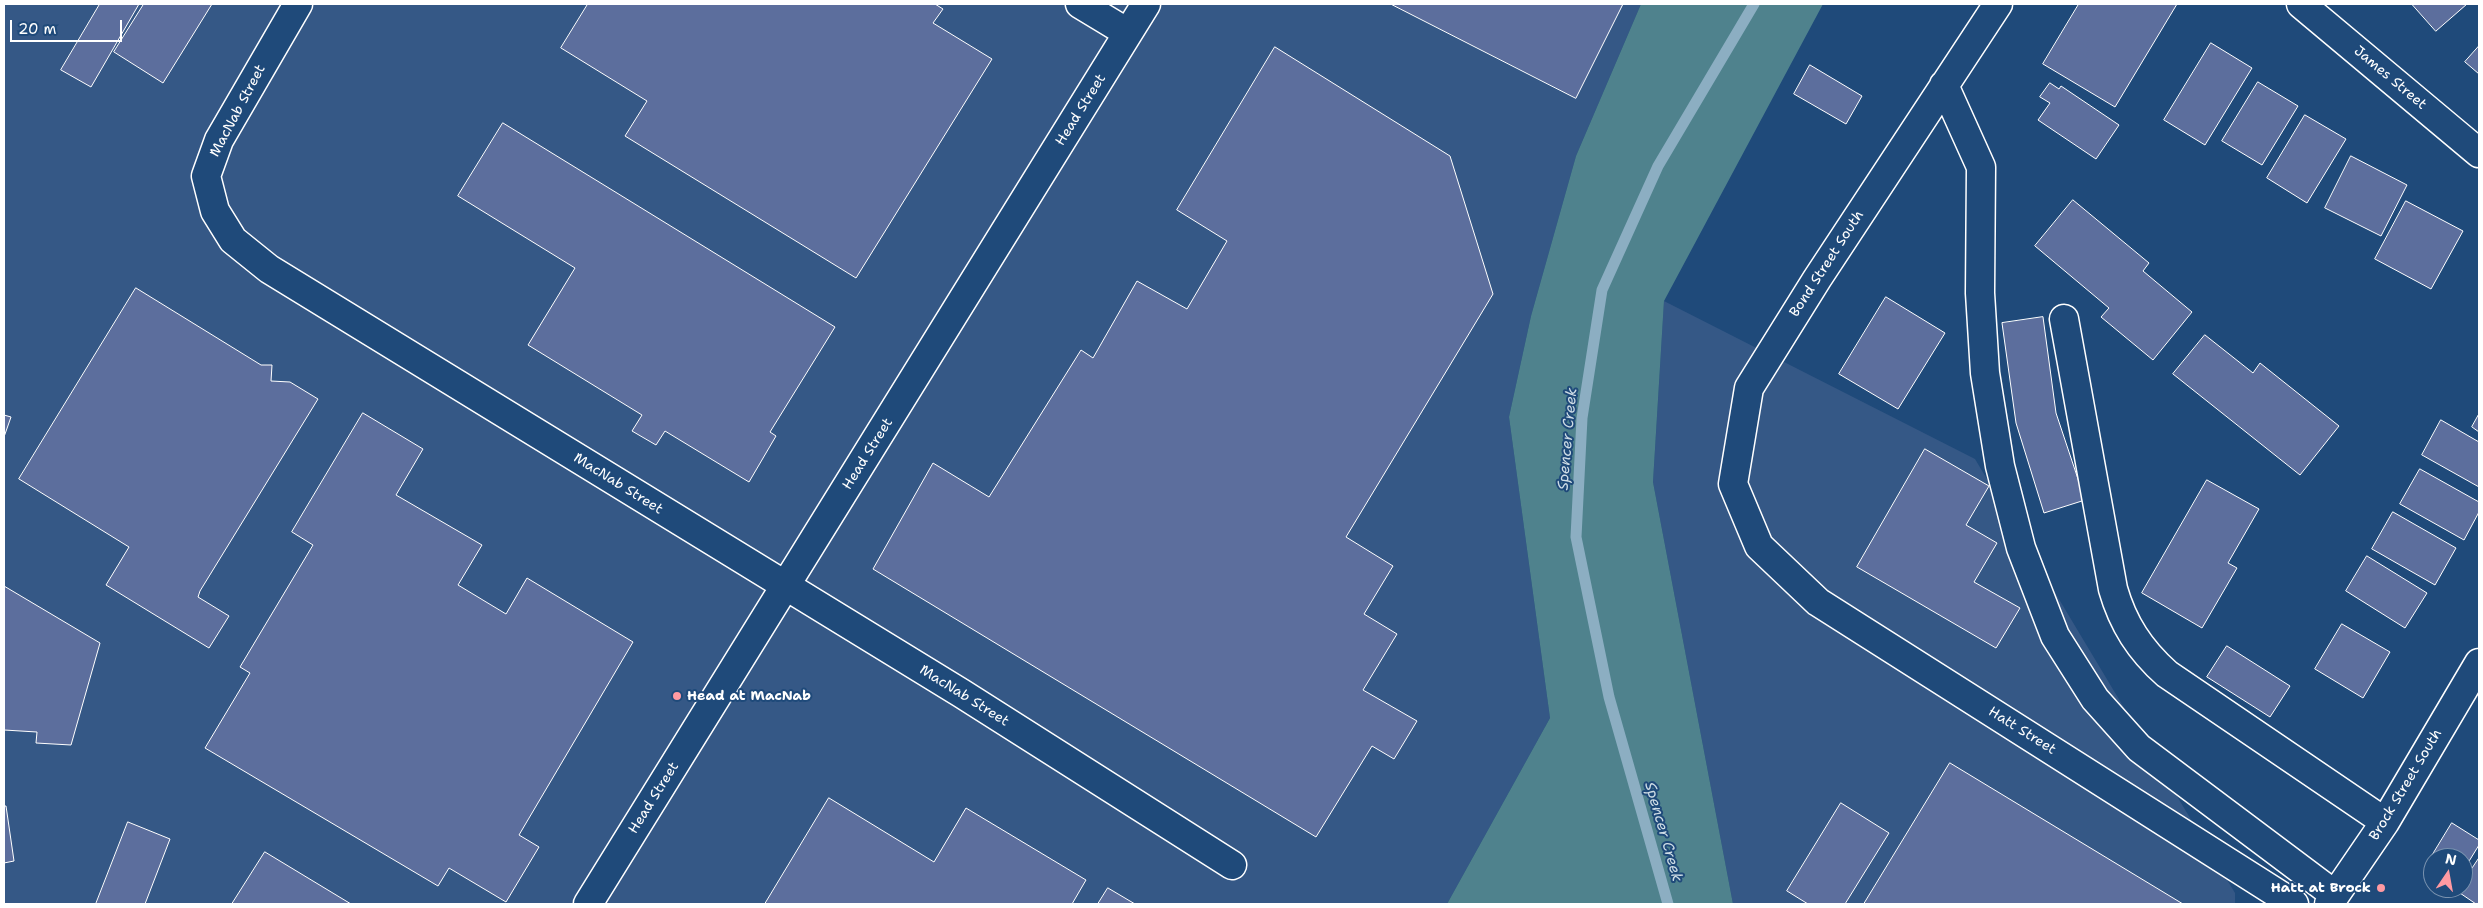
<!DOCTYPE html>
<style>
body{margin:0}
#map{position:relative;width:2483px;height:908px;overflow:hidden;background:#1f4a7a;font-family:"Shantell Sans",sans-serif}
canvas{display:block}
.frame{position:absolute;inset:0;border:5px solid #fff;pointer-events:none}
.north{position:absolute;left:2423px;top:848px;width:50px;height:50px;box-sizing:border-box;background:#1f4a7a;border:1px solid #7992af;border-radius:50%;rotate:12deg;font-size:14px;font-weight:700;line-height:20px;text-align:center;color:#fff}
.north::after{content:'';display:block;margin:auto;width:18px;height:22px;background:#ff9aa2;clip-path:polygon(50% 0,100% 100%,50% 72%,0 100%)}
.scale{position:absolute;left:10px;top:20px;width:112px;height:22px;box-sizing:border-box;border:2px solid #fff;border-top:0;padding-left:6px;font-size:15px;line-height:18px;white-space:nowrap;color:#fff;-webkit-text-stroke:4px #1f4a7a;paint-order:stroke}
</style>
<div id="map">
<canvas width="2483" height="908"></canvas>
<div class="frame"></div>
<div class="north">N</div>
<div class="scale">20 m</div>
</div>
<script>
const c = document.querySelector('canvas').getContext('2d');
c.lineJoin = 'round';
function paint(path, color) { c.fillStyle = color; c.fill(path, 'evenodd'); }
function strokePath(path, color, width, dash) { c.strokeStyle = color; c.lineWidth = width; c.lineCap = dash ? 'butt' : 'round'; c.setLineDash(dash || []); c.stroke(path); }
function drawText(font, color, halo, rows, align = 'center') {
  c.font = font + ' "Shantell Sans",sans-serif'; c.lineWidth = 4; c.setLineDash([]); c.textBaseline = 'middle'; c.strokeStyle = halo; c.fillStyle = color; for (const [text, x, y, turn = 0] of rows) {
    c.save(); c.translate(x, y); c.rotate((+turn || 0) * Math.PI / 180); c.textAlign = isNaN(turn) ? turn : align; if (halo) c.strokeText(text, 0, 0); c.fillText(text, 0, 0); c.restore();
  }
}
paint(new Path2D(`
 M4,4H1641L1576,156L1531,316L1509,417L1550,718L1447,904H4Z
 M1664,301L1975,459L2235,893V904H1733L1653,482Z`), '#355886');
paint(new Path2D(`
 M1641,4H1823L1664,301L1653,482L1733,904H1447L1550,718L1509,417L1531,316L1576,156Z`), '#4f828d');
strokePath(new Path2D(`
 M1668,904L1609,697L1576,537L1582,418L1602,290L1658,166L1754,4`), '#8caec2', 11);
const building = new Path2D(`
 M100,4H139L91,87L61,70Z
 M144,4H212L163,83L114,52Z
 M588,4H935L943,9L933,23L992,59L856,278L625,136L647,101L561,48Z
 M1391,4H1623L1576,98Z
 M2079,4H2177L2115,107L2043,64Z
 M2412,4H2467L2436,31Z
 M2211,43L2252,68L2205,145L2164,120Z
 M2479,46V74L2465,62Z
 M1275,47L1450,156L1493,294L1346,537L1393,566L1364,614L1397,634L1363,690L1417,721L1394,759L1372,746L1316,837L873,569L933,463L989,497L1081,350L1093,358L1137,281L1187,309L1227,241L1177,210Z
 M1810,65L1862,96L1846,124L1794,94Z
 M2258,82L2298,106L2262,165L2222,141Z
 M2050,83L2059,89L2061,86L2119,125L2096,159L2038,120L2050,103L2040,97Z
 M2305,115L2346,139L2307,203L2267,178Z
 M503,123L835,327L770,432L776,436L749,482L665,431L656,445L632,431L642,415L528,345L575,268L458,196Z
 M2351,156L2407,185L2381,236L2325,208Z
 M2073,200L2149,263L2143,271L2192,312L2153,360L2101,317L2109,308L2035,246Z
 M2406,201L2463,231L2431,289L2375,259Z
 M136,288L261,365H272L271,381L290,382L318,399L200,591L198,597L229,616L209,648L106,585L129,547L19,479Z
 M1886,297L1945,333L1898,409L1839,374Z
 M2043,317L2056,413L2085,500L2044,513L2016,423L2002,323Z
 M2205,335L2253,373L2260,363L2339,426L2300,475L2173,374Z
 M363,413L423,449L396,495L482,545L458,585L506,614L527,578L633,642L519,835L539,847L506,902L449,868L438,886L205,748L250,673L240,667L313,545L292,532Z
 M2479,414V432L2472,427Z
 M4,415L11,417L4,437Z
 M2441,420L2479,442V487L2422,455Z
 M1925,449L1989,486L1966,525L1997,543L1974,582L2020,608L1996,648L1857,567Z
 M2420,469L2479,502V512L2464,540L2400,504Z
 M2207,480L2259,509L2228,563L2237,568L2202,628L2142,593Z
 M2393,512L2456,548L2435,585L2372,549Z
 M2367,556L2427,593L2405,628L2346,591Z
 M4,586L100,643L71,745L36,743L37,732L4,730Z
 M2342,624L2390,652L2363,698L2315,669Z
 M2227,646L2290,686L2270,717L2207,677Z
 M1950,763L2183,904H1864Z
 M829,798L934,862L966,808L1086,880L1072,904H765Z
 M1841,803L1889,833L1845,904H1808L1787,891Z
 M4,806H6L14,861L4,863Z
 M128,822L170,839L145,904H96Z
 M2452,823L2479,840V845L2463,871V858H2433V868L2427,864Z
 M265,852L351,904H232Z
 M2479,858V904H2476L2457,891L2459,888H2463V882Z
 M1108,888L1135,904H1098Z`);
paint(building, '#5c6e9d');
strokePath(building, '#fff', 1);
const minor = new Path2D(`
 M298,4L219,140L206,176L215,211L233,240L269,269L961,693L1232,865
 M1080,4L1128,33
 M1998,4L1817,279L1749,388L1733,484L1759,546L1818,602L2294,904
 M2301,4L2479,153
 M1944,85L1981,167L1980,293L1985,373L2000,466L2021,548L2055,636L2095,699L2139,748L2335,895
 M2064,319L2113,589C2123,624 2140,650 2167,674L2385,822
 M588,904L1146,4
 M2329,904L2385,822L2479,663`);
strokePath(minor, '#fff', 31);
strokePath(minor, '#1f4a7a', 28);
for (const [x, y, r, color] of [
 [677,696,5,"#ff9aa2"],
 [2381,888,5,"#ff9aa2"]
]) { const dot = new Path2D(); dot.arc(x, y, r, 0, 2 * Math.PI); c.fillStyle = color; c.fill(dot); strokePath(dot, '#1f4a7a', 2); }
drawText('14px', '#fff', '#1f4a7a', [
 ["James Street",2390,78,40],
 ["Head Street",1081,110,-58],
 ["MacNab Street",238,111,-62],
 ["Bond Street South",1827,264,-57],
 ["Head Street",868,454,-58],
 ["MacNab Street",618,484,32],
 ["MacNab Street",964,696,32],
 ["Hatt Street",2022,731,32],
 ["Brock Street South",2406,785,-59],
 ["Head Street",654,798,-58]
]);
drawText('bold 14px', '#fff', '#1f4a7a', [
 ["Head at MacNab",687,696],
 ["Hatt at Brock",2371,888,"right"]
], 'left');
drawText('italic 15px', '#cfdde6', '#1f4a7a', [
 ["Spencer Creek",1568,439,-85],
 ["Spencer Creek",1663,832,74]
]);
</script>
